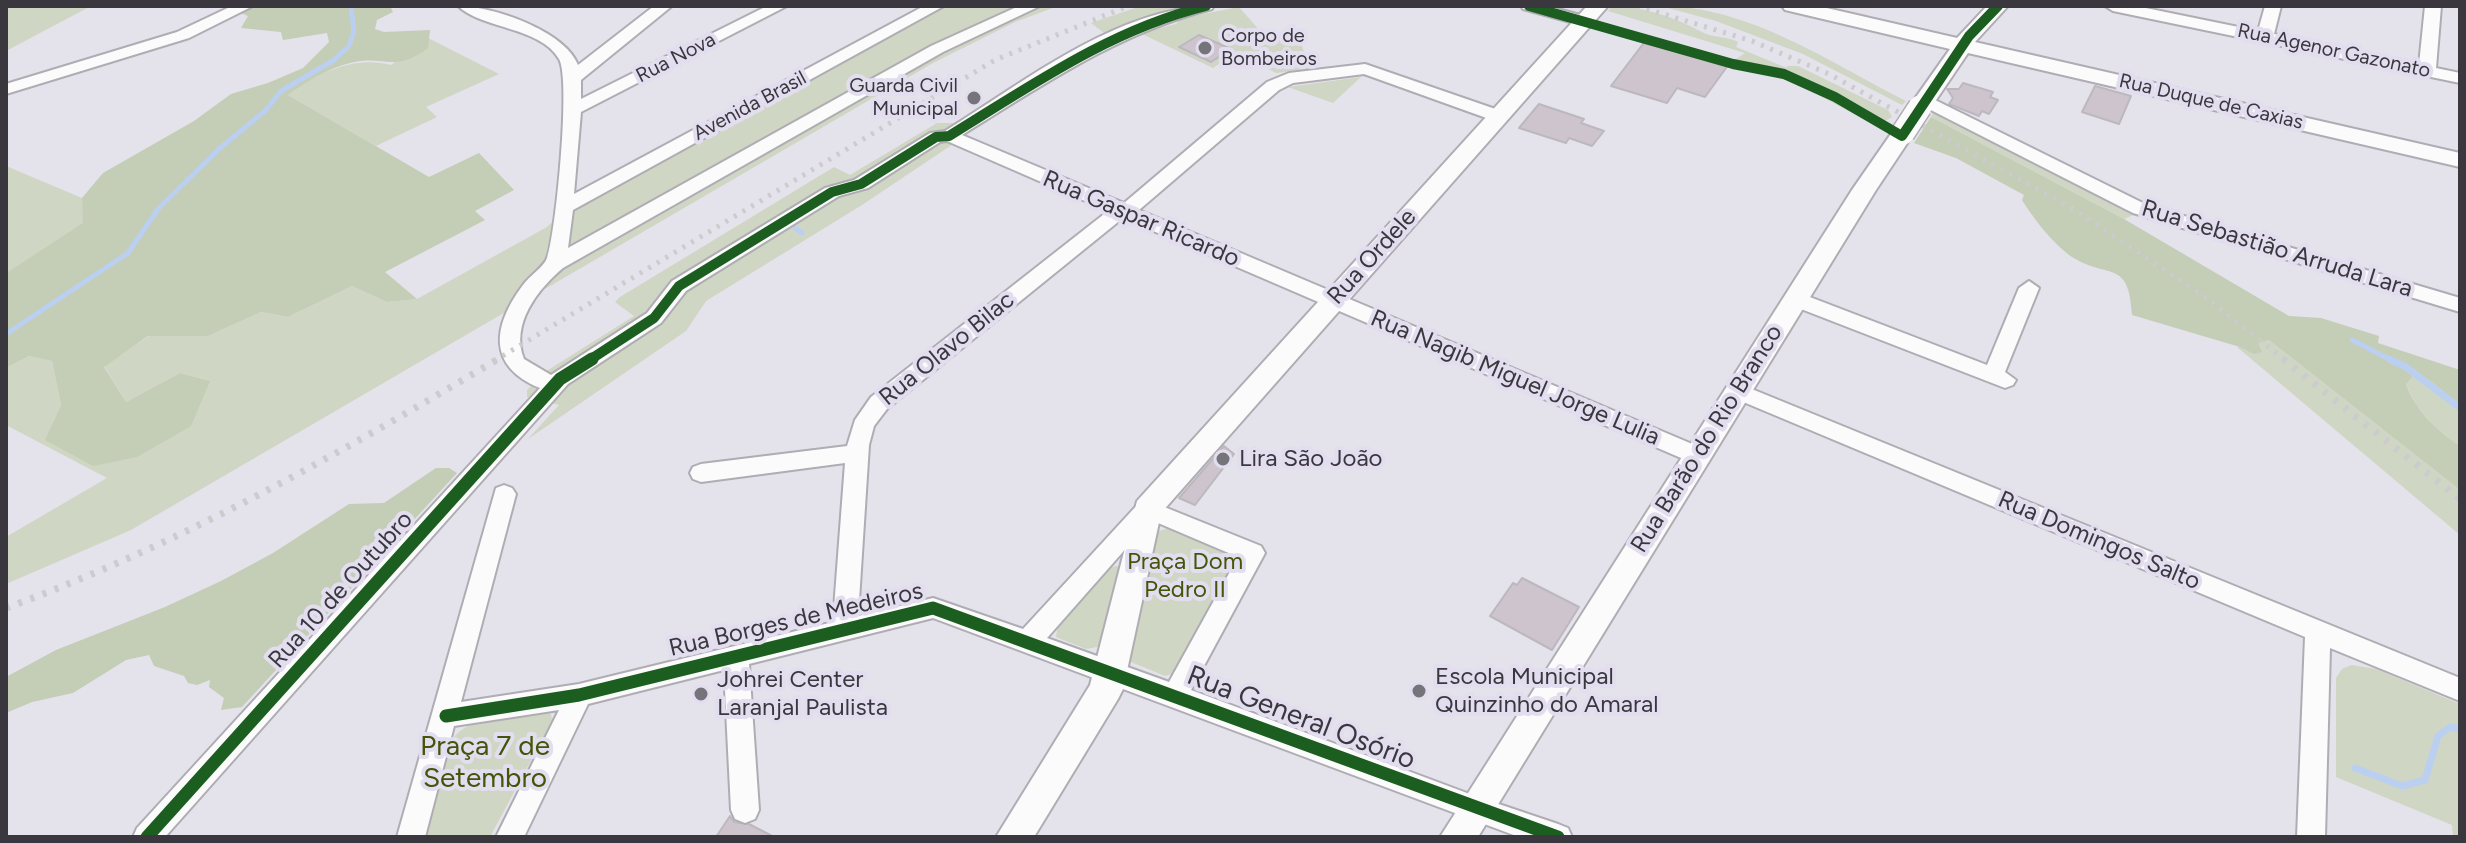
<!DOCTYPE html>
<meta charset="utf-8">
<style>
body{margin:0}
#map{position:relative;width:2466px;height:843px;overflow:hidden;background:#e4e2eb;font-family:Figtree,sans-serif}
canvas{display:block}
.frame{position:absolute;inset:0;border:8px solid #3a383e;pointer-events:none}
</style>
<div id="map">
<canvas width="2466" height="843"></canvas>
<div class="frame"></div>
</div>
<script>
const c = document.querySelector('canvas').getContext('2d');
c.lineJoin = 'round';
function paint(path, color) { c.fillStyle = color; c.fill(path, 'evenodd'); }
function strokePath(path, color, width, dash) { c.strokeStyle = color; c.lineWidth = width; c.lineCap = dash ? 'butt' : 'round'; c.setLineDash(dash || []); c.stroke(path); }
function drawText(font, color, halo, rows, align = 'center') {
  c.font = font + ' Figtree,sans-serif'; c.lineWidth = 8; c.setLineDash([]); c.textBaseline = 'middle'; c.strokeStyle = halo; c.fillStyle = color; for (const [text, x, y, turn = 0] of rows) {
    c.save(); c.translate(x, y); c.rotate((+turn || 0) * Math.PI / 180); c.textAlign = isNaN(turn) ? turn : align; if (halo) c.strokeText(text, 0, 0); c.fillText(text, 0, 0); c.restore();
  }
}
paint(new Path2D(`
 M91,6L6,51V7Z
 M944,6H1058L1015,22L933,63L131,530L6,584V537L107,478L6,425V368L29,356L52,361L61,405L46,439L210,381L180,373L126,402L104,366L149,336H208L261,312L288,317L352,286L387,302L417,299L547,227L563,212Z
 M1141,6H1186L1127,24L1107,35L1091,23Z
 M1612,6C1642,6 1676,18 1702,32C1713,38 1727,36 1738,42L1736,47L1787,68V66H1798L1888,110L1892,117L1885,121L1890,124L1886,131L1796,83L1729,64L1745,53L1608,11Z
 M1661,6C1749,6 1829,62 1906,101L1902,105L1803,54L1716,21Z
 M1239,7L1268,40L1299,37L1310,69L1276,73L1236,52L1213,68L1140,33L1176,24L1182,18Z
 M428,38L499,74L426,107L437,117L376,146L288,95C317,73 354,55 391,65Z
 M1361,77L1333,103L1288,87Z
 M1935,110L2138,213L2124,219L1931,117Z
 M937,123H952L968,134L862,205L706,301L686,331L528,439L559,405L527,397V390L545,372L634,316L615,302L620,297L834,167L850,175Z
 M6,166L82,198L84,223L6,273Z
 M2269,340L2460,490V535L2237,347Z
 M2413,376L2429,380L2460,404V446C2436,430 2416,411 2406,383Z
 M1170,527L1239,556L1175,673L1165,676L1126,660L1157,532Z
 M1116,566L1121,567L1102,646L1086,649L1056,637L1058,624L1109,568Z
 M2351,665L2376,669L2460,704V837H2453L2452,825L2336,777V678L2342,669Z
 M547,712L551,714L552,721L490,837H423L449,745C464,713 516,716 547,712Z`), '#cfd6c4');
paint(new Path2D(`
 M250,6H390L393,12L377,20L375,29L384,32L430,30L428,48C393,74 385,54 350,63C329,68 306,82 288,95L429,177L479,153L514,190L475,211L485,220L385,272L417,299L387,302L352,286L288,317L261,312L208,336H148L104,367L126,402L180,373L210,381L191,426L137,457L93,466L45,440L61,405L52,361L29,356L6,368V273L83,223L82,198L103,173L194,121L231,94L268,83L303,68L329,42L327,33L283,40L281,32L241,28L248,16L239,12Z
 M1931,117L2124,219L2289,316L2321,318L2379,336L2378,343L2460,370V404L2429,380L2413,376L2406,384C2416,411 2436,430 2460,446V490L2269,340L2258,343L2262,352L2254,354L2240,347L2132,315C2129,258 2109,280 2072,257C2053,244 2034,219 2022,200L2024,195L1956,158L1914,143Z
 M436,468H449L457,473L242,707L221,710L224,698L209,687L210,680L197,685L188,683L184,676L154,666L149,655L126,660L73,693L32,702L6,713V677L56,650L165,607L221,581L273,553L349,504L384,503Z`), '#c4cdb6');
strokePath(new Path2D(`
 M795,228L802,233
 M6,334L128,253L158,209L219,149L266,110L281,91L334,60L349,46L354,31L351,6
 M2352,340L2393,361`), '#bbd0f0', 5);
strokePath(new Path2D(`
 M2389,359L2406,367L2460,408
 M2355,768L2402,786L2425,780L2438,736L2450,727L2460,729`), '#bbd0f0', 7);
const building = new Path2D(`
 M1199,35L1231,49L1211,62L1179,47Z
 M1646,40L1729,64L1705,97L1677,88L1667,103L1611,86Z
 M1963,83L1993,92L1990,97L1998,100L1989,114L1982,111L1979,116L1949,104L1953,98L1947,89H1959Z
 M2095,86L2131,96L2119,124L2082,112Z
 M1539,104L1584,119L1581,123L1604,131L1592,146L1569,138L1566,143L1519,128Z
 M1224,446L1234,454L1195,505L1179,498Z
 M1522,578L1579,607L1552,650L1490,616L1513,583L1517,585Z
 M730,816L734,822L749,824L774,837H716Z`);
paint(building, '#cdc4cd');
strokePath(building, '#bcb8be', 2);
const minor = new Path2D(`
 M232,6H253L189,38L6,94V84L177,32Z
 M458,6C493,6 565,31 578,65L654,6H672L581,80V99L767,6H787L581,112L574,194L924,6H944L573,210L568,248L931,46L1019,6H1040L943,52L563,268C538,289 510,324 524,359L551,375L647,313L672,281L825,188L854,180L930,133L945,131C1023,83 1119,6 1214,6L1212,9C1118,33 1043,85 962,135L1124,203L1267,82L1289,73L1365,64L1504,112L1507,116L1504,120H1492L1364,74L1293,83L1279,90L1139,210L1704,449L1707,455L1704,461L1696,463L1688,461L1123,218L887,409L874,426L869,445L858,616L933,598L1023,629L1139,503L1147,500L1261,546L1265,553L1191,690L1475,796L1558,824L1568,828L1572,837H1519L933,618L749,664L759,810L755,819L745,823L735,819L731,810L724,670L588,704L524,837H496L559,710L454,726L425,837H397L496,488L504,485L512,488L516,494L461,702L579,684L833,622L845,463L701,482L693,479L690,473L693,467L701,464L847,446L855,420L871,397L1108,211L947,141L940,142L868,188L839,196L686,291L661,323L568,384L165,837H133L137,828L540,388C486,366 493,325 523,285C529,276 544,267 547,258C556,233 571,79 559,59C541,27 482,29 458,6ZM1151,520L1238,557L1169,682L1047,638Z
 M1521,6H1547L1591,18L1593,21L1585,26L1523,9Z
 M2105,6H2136L2258,31L2265,6H2281L2274,34L2419,65L2425,6H2441L2436,68L2460,73V83L2113,11Z
 M1925,95L2147,205L2460,298V312L2133,213L1919,104L1916,100L1919,96Z
 M2029,281L2039,288L2005,372L2016,380L2013,385L2005,388L1788,304L1785,299L1788,294H1802L1987,365L2019,288Z
 M1737,383L2460,678V701L2330,648L2325,837H2297L2305,637L1729,396L1726,391L1729,386Z`);
const major = new Path2D(`
 M1587,6H1608L1161,513L1123,689L1118,699L1034,837H996L1090,685L1137,501Z
 M1782,6H1818L1957,38L1987,6H2008L1975,42L2460,153V167L1968,53L1928,112L1920,114L1909,107L1950,49L1785,10Z
 M1903,126L1914,133L1876,190L1478,837H1440L1852,190L1895,128Z`);
strokePath(minor, '#afadb3', 4);
strokePath(major, '#afadb3', 4);
paint(minor, '#fbfbfc');
paint(major, '#fbfbfc');
strokePath(new Path2D(`
 M1637,6L1752,41L1829,74L2070,207L2208,299L2286,361
 M494,361L995,60L1128,6`), '#cccbce', 5, [3, 7]);
strokePath(new Path2D(`
 M2283,359L2460,499
 M6,608C181,544 339,454 498,359`), '#cccbce', 7, [4, 9]);
const majorBridge = new Path2D(`
 M1903,133L1920,107`);
strokePath(majorBridge, '#afadb3', 26, []);
strokePath(majorBridge, '#fbfbfc', 23);
strokePath(new Path2D(`
 M1529,6L1733,64L1784,74L1835,97L1902,136L1969,36L1998,6
 M588,361L654,318L679,286L832,192L861,184L936,137L949,136C1032,85 1110,30 1206,6`), '#1b5e20', 10);
strokePath(new Path2D(`
 M446,716L579,695L933,608L1558,837
 M147,837L560,379L592,359`), '#1b5e20', 13);
for (const [x, y, r, color] of [
 [1205,48,8,"#76747b"],
 [974,98,8,"#76747b"],
 [1223,459,8,"#76747b"],
 [1419,691,8,"#76747b"],
 [701,694,8,"#76747b"]
]) { const dot = new Path2D(); dot.arc(x, y, r, 0, 2 * Math.PI); c.fillStyle = color; c.fill(dot); strokePath(dot, '#e3deef', 3); }
drawText('20px', '#3a383e', '#e3deef', [
 ["Corpo de",1221,36],
 ["Bombeiros",1221,59],
 ["Guarda Civil",958,86,"right"],
 ["Municipal",958,109,"right"]
], 'left');
drawText('20px', '#3a383e', '#e3deef', [
 ["Rua Agenor Gazonato",2334,51,12],
 ["Rua Nova",676,58,-27],
 ["Rua Duque de Caxias",2211,102,13],
 ["Avenida Brasil",750,106,-28]
]);
drawText('24px', '#3a383e', '#e3deef', [
 ["Rua Gaspar Ricardo",1141,219,23],
 ["Rua Sebastião Arruda Lara",2277,249,17],
 ["Rua Ordele",1372,257,-48],
 ["Rua Olavo Bilac",947,349,-39],
 ["Rua Nagib Miguel Jorge Lulia",1515,378,23],
 ["Rua Barão do Rio Branco",1707,439,-58],
 ["Rua Domingos Salto",2099,541,23],
 ["Rua 10 de Outubro",341,590,-48],
 ["Rua Borges de Medeiros",796,620,-13]
]);
drawText('24px', '#3a383e', '#e3deef', [
 ["Lira São João",1239,459],
 ["Escola Municipal",1435,677],
 ["Quinzinho do Amaral",1435,705],
 ["Johrei Center",717,680],
 ["Laranjal Paulista",717,708]
], 'left');
drawText('24px', '#435509', '#e3deef', [
 ["Praça Dom",1185,562],
 ["Pedro II",1185,590]
]);
drawText('28px', '#3a383e', '#e3deef', [
 ["Rua General Osório",1301,718,21]
]);
drawText('28px', '#435509', '#e3deef', [
 ["Praça 7 de",485,747],
 ["Setembro",485,779]
]);
</script>
